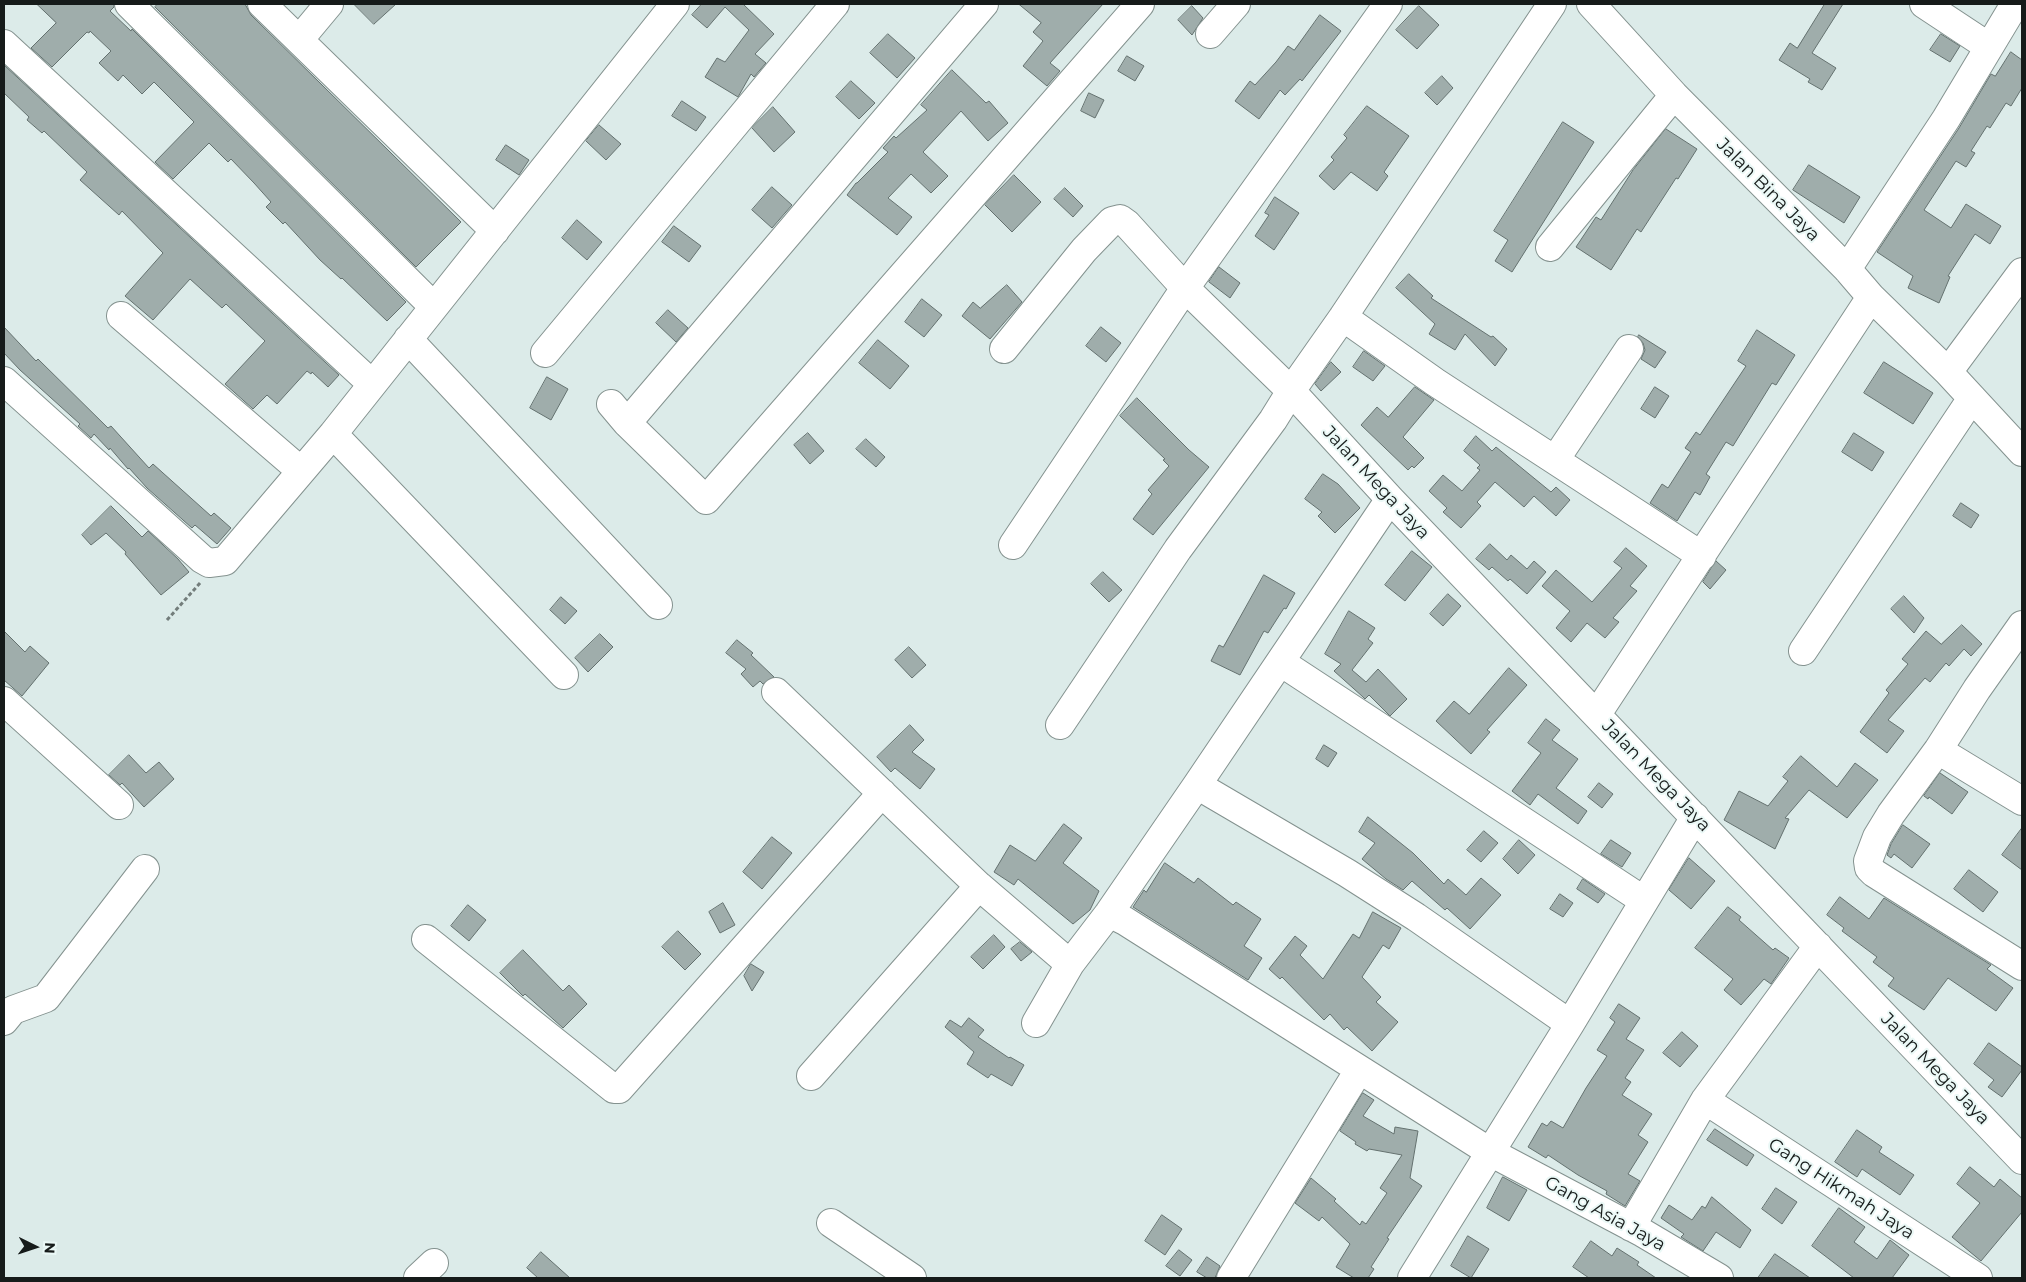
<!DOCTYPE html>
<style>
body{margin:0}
#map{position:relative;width:2026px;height:1282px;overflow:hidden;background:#dcebe9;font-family:Montserrat,sans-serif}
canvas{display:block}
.frame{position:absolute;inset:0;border:5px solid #161b1a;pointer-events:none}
.north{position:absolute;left:10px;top:1222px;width:50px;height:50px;-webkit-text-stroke:4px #eaf8f6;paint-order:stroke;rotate:94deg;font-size:14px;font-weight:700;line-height:20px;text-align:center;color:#161b1a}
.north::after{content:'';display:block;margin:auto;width:18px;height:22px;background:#161b1a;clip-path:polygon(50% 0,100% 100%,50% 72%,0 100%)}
</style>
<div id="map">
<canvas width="2026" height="1282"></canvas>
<div class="frame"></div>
<div class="north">N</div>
</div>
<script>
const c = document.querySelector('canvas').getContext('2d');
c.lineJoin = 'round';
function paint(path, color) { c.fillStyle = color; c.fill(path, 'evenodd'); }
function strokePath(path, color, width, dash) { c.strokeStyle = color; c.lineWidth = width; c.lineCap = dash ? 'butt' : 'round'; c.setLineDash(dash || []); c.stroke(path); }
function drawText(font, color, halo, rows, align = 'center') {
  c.font = font + ' Montserrat,sans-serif'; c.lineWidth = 4; c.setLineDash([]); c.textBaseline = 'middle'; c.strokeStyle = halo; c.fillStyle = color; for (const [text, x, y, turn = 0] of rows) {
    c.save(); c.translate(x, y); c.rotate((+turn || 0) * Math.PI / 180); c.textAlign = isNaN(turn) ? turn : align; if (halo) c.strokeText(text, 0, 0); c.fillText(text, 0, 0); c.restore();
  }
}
const building = new Path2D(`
 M37,4H114V7L110,11L131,31L132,29L406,302L387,321L342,278L341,279L320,260L285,222L283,224L266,207L271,202L254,183L231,159L228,162L209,143L173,179L155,162L194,122L154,82L142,94L123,75L118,81L99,63L111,51L90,31L89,33L87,32L52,67L31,48L56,23Z
 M158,4H245L251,15L461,222L416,267L155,7Z
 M354,4H396L374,24Z
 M702,4H743L774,34L755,54L766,63L754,77L751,74L738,97L705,77L717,58L725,62L749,30L725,7L707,28L692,15Z
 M1019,4H1103L1050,63L1060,71L1047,86L1023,66L1043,41L1033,32L1041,23Z
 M1825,4H1843L1812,53L1836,68L1822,90L1808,82L1810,79L1779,60L1790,43L1797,48Z
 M1192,6L1203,18L1192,35L1178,20Z
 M1419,6L1439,25L1417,49L1396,30Z
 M1320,15L1341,31L1302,81L1300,79L1285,95L1280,90L1259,119L1235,101L1250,81L1255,85L1276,62L1288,46L1294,50Z
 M888,34L915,58L897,78L870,53Z
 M1941,34L1960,46L1950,62L1930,50Z
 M2011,52L2022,60V88L2011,106L2006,103L1990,128L1987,126L1971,151L1975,153L1966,167L1956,161L1924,210L1951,228L1966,204L2001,226L1990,244L1975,234L1948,276L1950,277L1939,303L1908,288L1913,276L1877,252L1959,128L1991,74L1995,76Z
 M1127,56L1144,66L1135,81L1118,71Z
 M4,65L339,375L328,387L312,372L311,374L307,371L277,404L267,395L253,409L225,384L265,341L226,304L222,308L190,279L153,320L125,296L163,253L122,211L119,215L80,180L87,172L44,131L42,133L27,120L29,117L4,93Z
 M952,70L986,103L989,101L1008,123L988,141L961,111L923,152L948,176L931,193L911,174L888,198L912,217L897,235L847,195L856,183H857L888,152L883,148L894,136L896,138L927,110L921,105Z
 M1442,76L1453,88L1437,105L1425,93Z
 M851,81L875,103L859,119L836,97Z
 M1089,93L1104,100L1095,118L1081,111Z
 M682,101L706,117L696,131L672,116Z
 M1367,106L1409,136L1384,172L1388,176L1377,191L1351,172L1334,190L1319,176L1334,160L1331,157L1347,138L1344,135Z
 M773,107L795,132L774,152L752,128Z
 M1563,122L1594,142L1512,272L1495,261L1508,240L1494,231Z
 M599,125L621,144L606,160L586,141Z
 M1666,129L1697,149L1678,179L1676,178L1641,232L1637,229L1611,270L1576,247L1596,217L1601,220L1633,170Z
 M506,145L529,160L519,175L496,160Z
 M1809,165L1860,197L1844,223L1793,190Z
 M1014,175L1041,202L1012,232L985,205Z
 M772,187L792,205L772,228L752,210Z
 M1065,188L1083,206L1073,217L1054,199Z
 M1275,197L1299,213L1274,250L1255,236L1269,215L1265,213Z
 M577,220L602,242L587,260L562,238Z
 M674,226L701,246L689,262L662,242Z
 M1219,267L1240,283L1230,298L1209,282Z
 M1409,274L1433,296L1431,298L1491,337L1493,336L1507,349L1495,366L1465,334L1455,350L1429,334L1435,324L1396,288Z
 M1007,285L1022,302L990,339L962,316L973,302L980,308Z
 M922,299L942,315L924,337L905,322Z
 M668,310L688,328L676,342L656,323Z
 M4,327L36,361L38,359L108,428L111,426L149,468L153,464L211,516L214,513L231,528L217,544L195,525L192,528L147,488L129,468L128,469L110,448L109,450L94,434L91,438L78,426L80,424L20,370L4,353Z
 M1101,327L1121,343L1106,362L1086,346Z
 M1757,330L1795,355L1776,385L1772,383L1733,446L1726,442L1706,474L1710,477L1700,495L1695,492L1677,521L1650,503L1662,484L1668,488L1691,452L1685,448L1696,432L1700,435L1746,366L1738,361Z
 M1639,335L1666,352L1655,368L1641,359L1645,350L1643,343L1638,337Z
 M878,340L909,366L890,389L859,363Z
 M1364,351L1385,366L1373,381L1353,367Z
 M1331,362L1341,372L1321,391L1315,384Z
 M1884,362L1933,393L1913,424L1864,393Z
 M547,377L568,389L551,420L530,408Z
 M1415,387L1434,400L1403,437L1424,458L1414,468L1412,466L1408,470L1361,425L1377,407L1388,417Z
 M1655,387L1669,396L1655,418L1641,409Z
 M1137,398L1189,450L1209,467L1153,535L1133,519L1152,494L1148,490L1169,466L1163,460L1165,459L1120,416Z
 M808,433L824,451L810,464L794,445Z
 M1854,433L1884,452L1872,471L1842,452Z
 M1476,436L1492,451L1496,447L1551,492L1556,487L1570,500L1556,516L1534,496L1524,507L1495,482L1477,502L1481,506L1461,528L1443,512L1447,508L1429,491L1443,475L1462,491L1480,470L1477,468L1480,465L1464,451Z
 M866,439L885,457L876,467L856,449Z
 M1323,474L1338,484L1360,508L1335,533L1318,516L1322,512L1305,499Z
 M1961,503L1979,515L1971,528L1953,516Z
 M111,506L142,537L148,531L178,559L189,572L161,595L125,554L126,552L106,533L91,545L82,535Z
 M1490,544L1507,560L1511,555L1527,569L1534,561L1546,572L1527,594L1510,579L1508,581L1492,567L1489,570L1476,559Z
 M1626,548L1647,566L1630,586L1637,591L1613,618L1619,622L1605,638L1587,623L1571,642L1556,628L1570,611L1542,586L1556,570L1592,602L1622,568L1614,562Z
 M1412,551L1432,567L1405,601L1385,585Z
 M1716,561L1726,570L1710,589L1703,582Z
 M1103,572L1122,590L1109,602L1091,584Z
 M1264,575L1295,593L1286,609L1284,608L1268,633L1264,631L1240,675L1211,661L1219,645L1223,647Z
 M1448,594L1461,606L1443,626L1430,614Z
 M1904,596L1924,618L1914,633L1891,609Z
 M561,597L577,611L565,624L550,610Z
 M1349,611L1375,628L1368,639L1373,643L1352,670L1366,682L1378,669L1407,699L1390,716L1369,695L1365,699L1363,697L1334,671L1341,664L1325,654Z
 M1962,625L1982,644L1971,656L1964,649L1949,666L1946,663L1930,682L1925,678L1888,720L1904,731L1887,753L1860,732L1889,693L1886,690L1908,664L1902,659L1926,631L1941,644Z
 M4,631L25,652L30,646L49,663L22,696L4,680Z
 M600,634L613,647L588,672L575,658Z
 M737,640L753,653L751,655L774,677L763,684L760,681L753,687L741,674L746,669L726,653Z
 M909,647L926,665L912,678L895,660Z
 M1509,668L1527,685L1487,730L1490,732L1471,754L1436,721L1454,701L1469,714Z
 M1546,719L1560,730L1552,740L1578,759L1556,788L1587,811L1578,824L1538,794L1530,805L1512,791L1541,753L1528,743Z
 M910,725L924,740L912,752L935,769L920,789L895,768L891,772L877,757Z
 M1324,745L1337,753L1328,767L1316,759Z
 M129,755L146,773L159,762L174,779L144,807L122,783L120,785L109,775Z
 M1801,756L1837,787L1855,763L1878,780L1847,818L1809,790L1785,818L1789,819L1775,849L1724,820L1739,791L1768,806L1788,781L1783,777Z
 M1940,773L1968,792L1952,814L1929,797L1928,799L1924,796Z
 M1599,783L1613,794L1602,808L1588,797Z
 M1368,817L1413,853L1444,884L1448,879L1466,895L1481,878L1501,895L1470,929L1447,908L1445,910L1412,881L1403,890L1386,879L1362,859L1375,843L1359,832Z
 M1064,824L1082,838L1063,863L1099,891L1090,910L1073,924L1018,879L1014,885L994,872L1010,845L1035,861Z
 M1903,825L1930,844L1912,868L1894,854L1891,858L1887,855L1891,844Z
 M2022,828V870L2002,855Z
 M1484,831L1498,843L1481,862L1467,850Z
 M772,837L792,853L762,889L743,872Z
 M1519,840L1535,855L1518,874L1503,859Z
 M1611,840L1631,853L1622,867L1601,854Z
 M1689,858L1715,881L1691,909L1669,890Z
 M1165,863L1194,883L1198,878L1233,905L1236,902L1261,919L1244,946L1262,958L1248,980L1133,907L1144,890L1146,892Z
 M1969,870L1998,892L1983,912L1954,889Z
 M1583,879L1605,894L1598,903L1577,889Z
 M1560,894L1573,903L1563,917L1550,909Z
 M1840,897L1869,919L1884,898L1991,965L1987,969L2013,988L1996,1011L1948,978L1924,1010L1888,986L1894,978L1873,962L1877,957L1842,931L1844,928L1827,915Z
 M723,903L735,925L720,933L709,912Z
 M468,905L486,920L469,941L451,926Z
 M1728,907L1741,917L1739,920L1773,950L1775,948L1789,958L1771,984L1764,979L1741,1005L1724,990L1733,979L1695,948Z
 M1373,912L1401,928L1389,949L1383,945L1362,977L1381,997L1376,1002L1398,1022L1372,1051L1347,1027L1344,1030L1330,1014L1324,1020L1282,977L1280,979L1269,969L1295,936L1307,946L1300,955L1323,979L1353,934L1359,938Z
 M678,931L701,954L685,970L662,947Z
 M994,935L1005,947L983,969L971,957Z
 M1020,942L1032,952L1021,961L1011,949Z
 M523,950L563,991L569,985L587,1004L563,1028L525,994L523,996L500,973Z
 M751,964L764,972L752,991L744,976Z
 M1619,1004L1640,1018L1626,1039L1644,1050L1625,1078L1631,1082L1622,1095L1652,1114L1638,1135L1648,1142L1628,1174L1640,1181L1625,1206L1606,1194L1607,1191L1578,1175L1548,1155L1546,1158L1528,1147L1542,1123L1547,1126L1551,1121L1563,1128L1586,1088L1607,1056L1597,1050L1615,1022L1610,1018Z
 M969,1018L984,1030L978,1037L1009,1058L1010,1057L1024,1065L1012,1086L991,1074L988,1078L967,1064L974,1052L945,1027L950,1020L961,1027Z
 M1682,1032L1698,1046L1680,1067L1663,1053Z
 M1989,1043L2022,1067V1070L2002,1097L1988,1087L1994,1080L1974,1064Z
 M1363,1093L1374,1100L1363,1116L1394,1134L1395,1127L1418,1131L1410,1178L1422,1186L1387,1238L1389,1239L1371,1267L1374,1269L1368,1278H1354L1336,1267L1350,1244L1322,1217L1319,1221L1295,1203L1311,1178L1336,1199L1334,1201L1360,1225L1362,1221L1366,1224L1387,1193L1380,1188L1402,1155L1369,1149L1367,1151L1355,1144L1356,1142L1340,1131Z
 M1715,1129L1754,1155L1747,1166L1707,1140Z
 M1857,1130L1882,1147L1879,1152L1914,1175L1900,1195L1862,1169L1857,1177L1835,1162Z
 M1970,1167L1994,1187L2000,1179L2022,1198V1212L1981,1261L1952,1237L1980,1203L1957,1184Z
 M1503,1177L1527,1190L1509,1221L1487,1208Z
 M1776,1188L1797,1202L1782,1224L1762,1209Z
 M1712,1197L1751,1230L1740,1248L1716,1232L1703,1251L1681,1237L1684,1234L1661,1218L1669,1205L1692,1220L1702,1206L1705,1208Z
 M1839,1208L1865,1227L1854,1242L1877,1259L1890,1240L1909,1255L1892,1278H1854L1812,1246Z
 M1162,1215L1182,1229L1165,1255L1145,1241Z
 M1468,1236L1489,1249L1471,1278L1451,1266Z
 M1591,1241L1612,1256L1617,1248L1639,1262L1637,1265L1656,1278H1589L1573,1267Z
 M1179,1250L1192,1260L1180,1276L1166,1266Z
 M541,1252L570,1278H538L527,1268Z
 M1775,1254L1810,1278H1758Z
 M1207,1257L1220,1266L1215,1278H1207L1197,1272Z`);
paint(building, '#9fadab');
strokePath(building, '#64716f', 1);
const minor = new Path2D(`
 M129,4L434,307
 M262,4L495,231
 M1591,4L1674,95L1847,269L1871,297L1948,372L2022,452
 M1924,4L1989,47
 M1210,34L1236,4
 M299,40L329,4
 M4,44L372,384
 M1550,247L1674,95
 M1847,269L1946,119L2015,4
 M121,316L301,471
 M1343,317L1435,382L1702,556
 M408,339L658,605
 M1004,349L1084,250L1112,221L1120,219L1127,224L1185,288L1291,391L1390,499L2022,1160
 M545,353L835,4
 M1948,372L2022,272
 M4,381L202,559L209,563L225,561L333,434L675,4
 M611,404L627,423L706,500L1140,4
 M627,423L984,4
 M333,434L564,675
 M1555,460L1629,349
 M1013,545L1185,288L1388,4
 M2022,625L1977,689L1938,750L1891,814L1877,837L1868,861L1869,868L1874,873L2022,966
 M1803,651L1972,398
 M1282,663L1643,900
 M776,692L979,886L1070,964
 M4,701L119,805
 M1597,714L1871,297
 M1060,725L1178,549L1273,420L1291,391L1343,317L1552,4
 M1938,750L2022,801
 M1197,785L1347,873L1416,917L1570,1024
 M1109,913L1125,921L1490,1152L1643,1233L1719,1278
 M426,939L614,1089H619L882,793
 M4,1021L13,1010L46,998L145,869
 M1036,1023L1070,964L1109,913L1197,785L1390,499
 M811,1076L979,886
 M1705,1100L1978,1278
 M831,1223L912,1278
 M1631,1227L1705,1100L1818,946
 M418,1278L434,1263
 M1231,1278L1359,1070
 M1412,1278L1570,1024L1695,817`);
strokePath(minor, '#84928f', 30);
strokePath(new Path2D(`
 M167,620L201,582`), '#737d7b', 3, [4, 2.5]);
strokePath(minor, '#fff', 28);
drawText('18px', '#161b1a', '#eaf8f6', [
 ["Jalan Bina Jaya",1768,190,45],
 ["Jalan Mega Jaya",1376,483,47],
 ["Jalan Mega Jaya",1656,776,46],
 ["Jalan Mega Jaya",1935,1069,46],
 ["Gang Hikmah Jaya",1841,1189,33],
 ["Gang Asia Jaya",1605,1214,29]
]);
</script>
